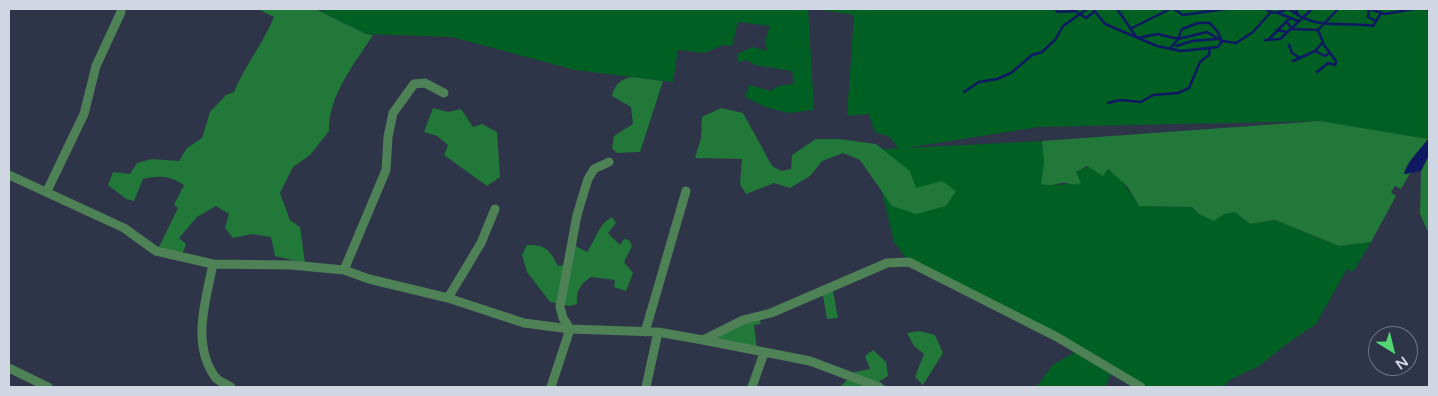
<!DOCTYPE html>
<style>
body{margin:0}
#map{position:relative;width:1438px;height:396px;overflow:hidden;background:#2e3549;font-family:"Varela Round",sans-serif}
canvas{display:block}
.frame{position:absolute;inset:0;border:10px solid #d1d6e3;pointer-events:none}
.north{position:absolute;left:1368px;top:326px;width:50px;height:50px;box-sizing:border-box;background:#2e3549;border:1px solid #6f7587;border-radius:50%;rotate:144deg;font-size:14px;font-weight:700;line-height:20px;text-align:center;color:#d1d6e3}
.north::after{content:'';display:block;margin:auto;width:18px;height:22px;background:#54d672;clip-path:polygon(50% 0,100% 100%,50% 72%,0 100%)}
</style>
<div id="map">
<canvas width="1438" height="396"></canvas>
<div class="frame"></div>
<div class="north">N</div>
</div>
<script>
const c = document.querySelector('canvas').getContext('2d');
c.lineJoin = 'round';
function paint(path, color) { c.fillStyle = color; c.fill(path, 'evenodd'); }
function strokePath(path, color, width, dash) { c.strokeStyle = color; c.lineWidth = width; c.lineCap = dash ? 'butt' : 'round'; c.setLineDash(dash || []); c.stroke(path); }
paint(new Path2D(`
 M323,9H808L814,110L789,113L765,107L745,97L749,85L771,91L778,86L794,84L792,71L755,65L747,60L738,62L737,54L753,47L767,51L765,41L770,26L738,22L732,46L723,45L705,53L678,50L673,82L575,70L452,37L366,34L321,12Z
 M815,9H1429V137L1428,139L1320,121L1038,127L906,148L1042,141L1044,162L1041,184C1054,187 1067,183 1081,183L1076,172C1107,155 1124,181 1139,206L1192,207L1199,214L1235,212L1250,224L1275,220L1338,246L1371,242L1353,272L1347,269L1316,324L1288,343L1259,366L1231,379L1223,387H1141L1113,370L1105,387H1036L1053,365L1078,350L909,262L894,242L872,150L898,148L890,137L875,132L869,114L847,116L854,15Z`), '#006023');
paint(new Path2D(`
 M258,9H315L366,34L373,35C355,63 328,96 329,131L310,155L293,167L280,193L290,220L300,227L305,263L275,256L271,237L252,234L233,238L225,228L229,214L216,206L197,217L179,238L186,244L183,252L175,253L159,247L178,208L174,205L184,185C170,176 159,175 143,179L134,201L126,199L108,185L113,172L130,174L137,163L152,159L179,161L187,148L202,138L210,112L226,95L234,92C245,65 263,44 274,17Z
 M631,77L663,81L640,152L617,153L612,148L614,136L633,124L631,107L612,96C615,85 619,80 631,77Z
 M433,108L448,112L461,109L473,127L482,124L497,132L500,177L487,186L444,155L448,145L437,136L424,132Z
 M721,108L743,113L772,166L781,171L791,169L792,155L816,139H839L876,144L910,171L916,188L942,181L956,191L946,206L916,214L892,206L860,160L843,153L822,161L810,176L790,188L774,183L746,194L740,184L742,159L695,158L701,138L702,117Z
 M1320,121L1428,139C1420,150 1407,161 1404,174L1410,173L1401,189L1395,186L1391,192L1396,196L1371,242L1339,246L1275,220L1250,224L1235,212L1224,214L1214,221L1199,214L1192,207L1139,206L1128,187L1108,169L1103,176L1087,166L1076,172L1081,183C1071,187 1069,182 1061,183C1052,185 1050,186 1041,184L1044,162L1042,141Z
 M1429,155V234L1420,214L1421,171Z
 M612,217L616,223L608,233L620,245L624,239L629,240L632,246L624,262L633,273L626,291L614,287L615,280L591,277C580,284 576,291 577,304L570,306L550,302L527,272L522,255L527,245C545,244 550,250 558,266L568,264L570,243L587,252C597,238 597,226 612,217Z
 M832,286L838,318L827,319L822,290Z
 M759,316L761,324L754,325L757,349L714,340L743,320Z
 M919,331L935,335L943,353L923,385L915,377L924,354L914,346L907,333Z
 M873,350L886,362L888,376L877,383L890,387H840L855,372L870,369L865,356Z`), '#217838');
paint(new Path2D(`
 M1429,138V155L1421,171L1404,174C1407,162 1421,149 1429,138Z`), '#0e1962');
strokePath(new Path2D(`
 M1055,9L1058,12L1075,11L1086,18L1095,11
 M1093,9L1105,24L1157,46L1181,51L1218,47L1222,41L1236,43L1253,32L1270,13
 M1117,9L1137,38L1158,34L1178,39L1182,29L1198,23H1210L1217,31L1222,41
 M1174,9L1183,15L1225,9
 M1266,9C1273,15 1278,13 1287,9
 M1289,9C1316,31 1341,21 1373,26L1381,13
 M1295,9L1299,16
 M1366,9H1369L1368,17L1376,21
 M1369,9L1385,14L1414,9
 M1427,9L1429,11
 M1278,13L1298,21
 M1286,21L1292,29L1318,30
 M1130,29L1170,9
 M1276,30L1287,32
 M1265,40L1280,39L1312,9
 M1268,40L1290,18
 M1289,45L1292,53L1300,58
 M1176,46L1192,41L1216,39
 M1170,49L1178,39L1207,32L1222,41
 M1315,51L1325,56L1329,53
 M1293,61L1315,51L1323,42
 M1317,72L1328,63L1335,65L1336,61L1324,45L1318,30L1338,9
 M964,92L979,82L997,79L1011,73L1032,55L1042,52L1055,40L1063,26L1087,9
 M1108,103L1120,100L1141,102L1153,95L1178,93L1189,88L1200,62L1209,55L1210,48`), '#0e1962', 2.5);
strokePath(new Path2D(`
 M9,175L124,228L156,251L213,264L291,265L344,270L369,279L448,298L524,323L570,329L658,332L703,340L810,361L879,387
 M47,191L84,114L96,66L121,12
 M213,264C206,300 191,343 215,377C218,381 226,384 231,387
 M344,270L386,170L388,137L393,113L414,84L425,83L444,93
 M448,298L481,243L495,209
 M645,332L686,191
 M703,340L743,320L771,313L887,263L909,262L1057,337L1141,387
 M9,368L48,387
 M551,387L570,329L563,318L560,307L577,215L588,179L594,169L609,162
 M646,387L658,332
 M752,387L764,353`), '#4f8157', 9);
</script>
